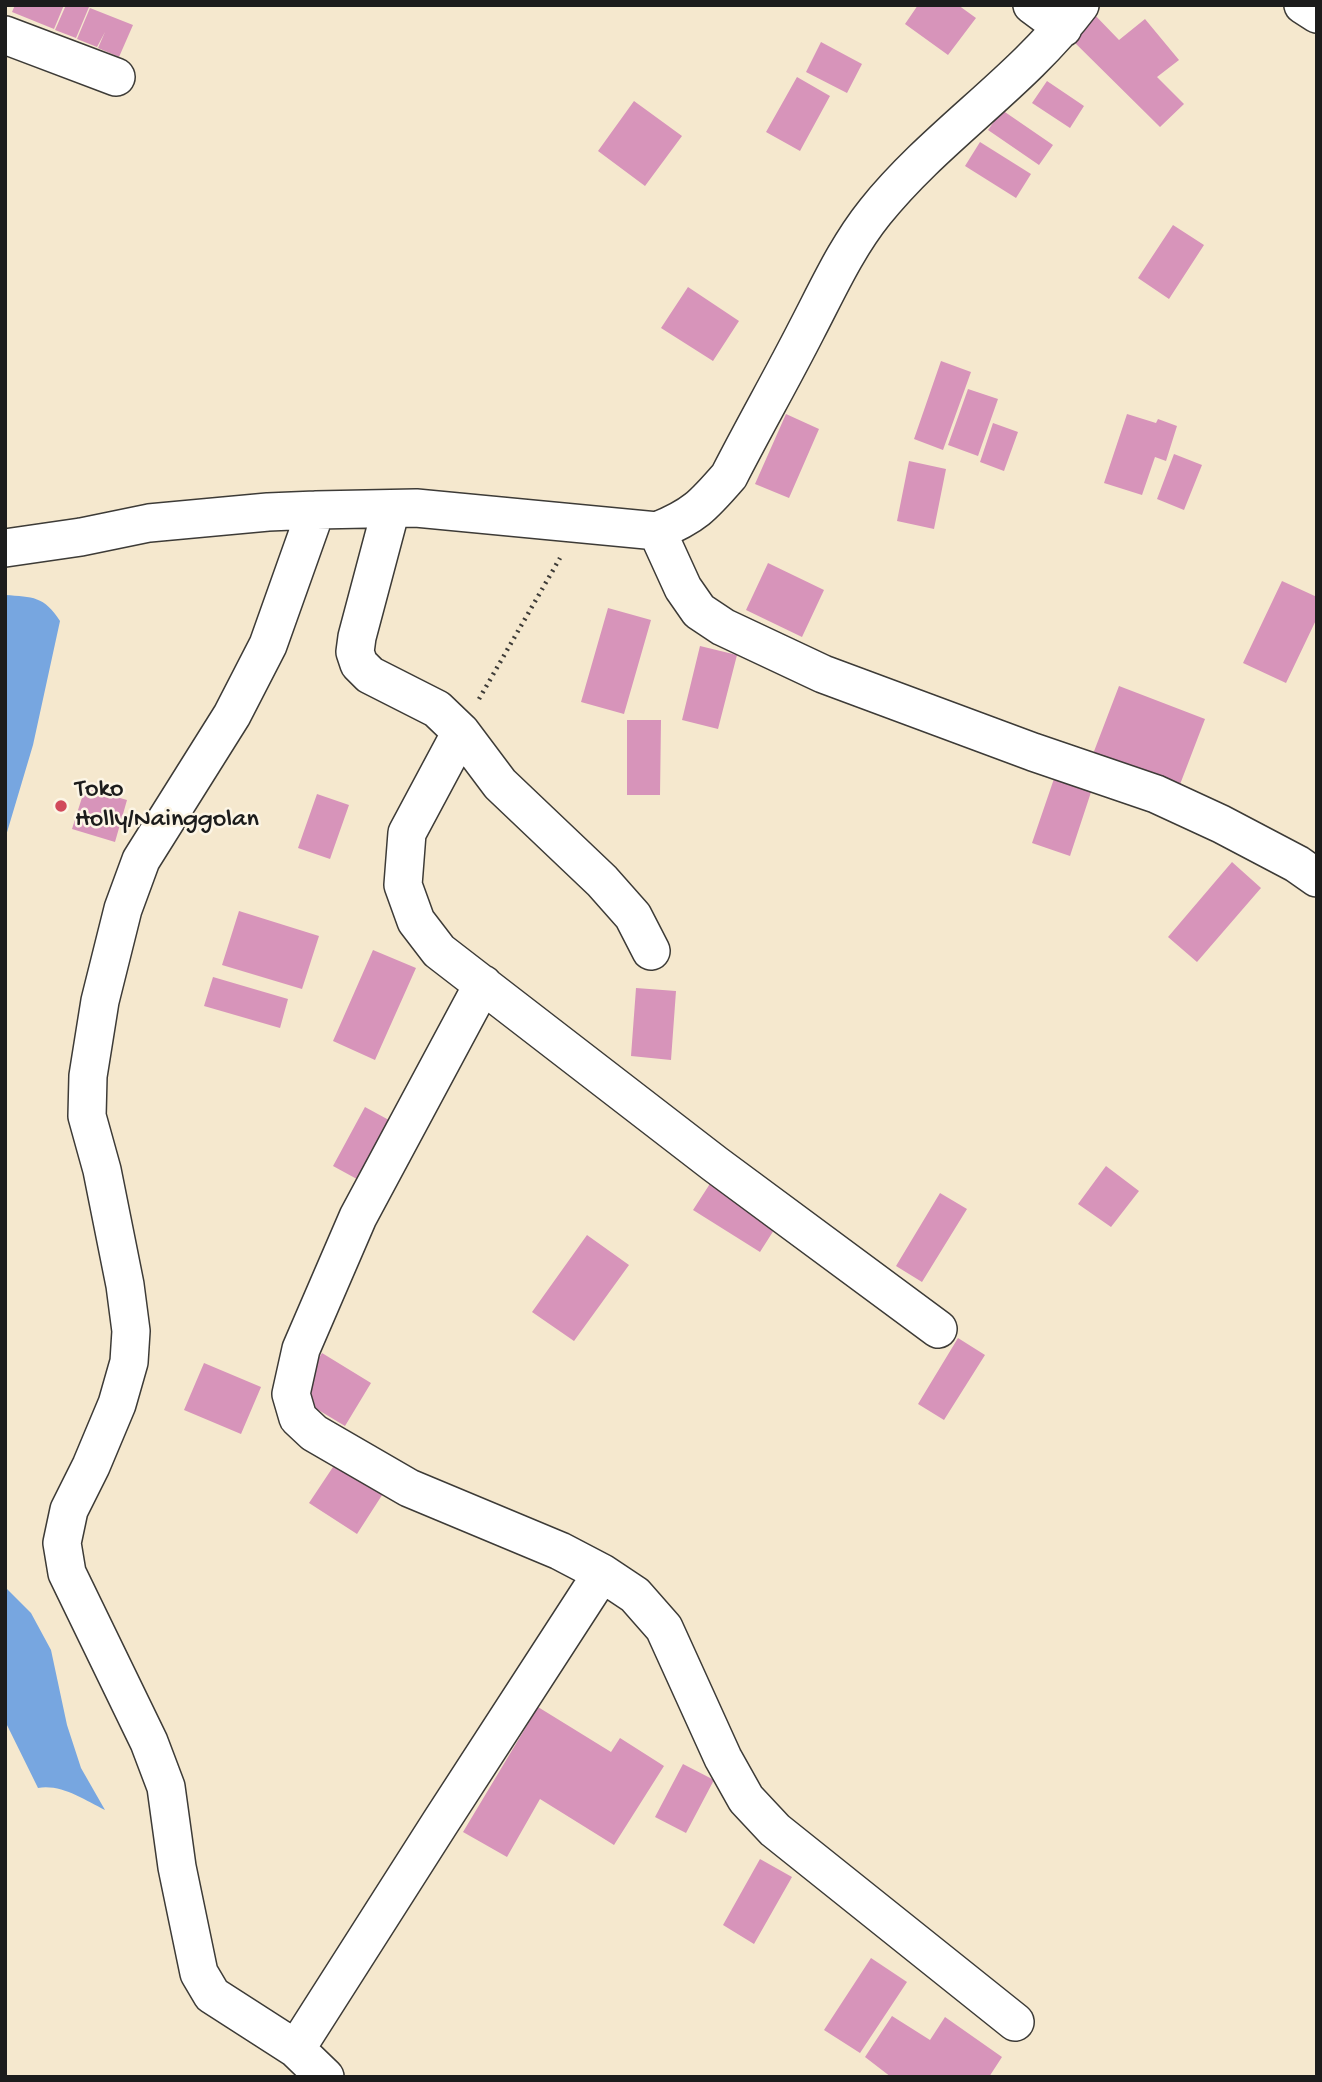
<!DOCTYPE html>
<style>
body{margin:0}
#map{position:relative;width:1322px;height:2082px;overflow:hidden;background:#f5e8ce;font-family:"Gochi Hand",sans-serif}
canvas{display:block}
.frame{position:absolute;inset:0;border:7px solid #1c1c1c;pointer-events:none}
</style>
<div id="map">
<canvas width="1322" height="2082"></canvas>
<div class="frame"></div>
</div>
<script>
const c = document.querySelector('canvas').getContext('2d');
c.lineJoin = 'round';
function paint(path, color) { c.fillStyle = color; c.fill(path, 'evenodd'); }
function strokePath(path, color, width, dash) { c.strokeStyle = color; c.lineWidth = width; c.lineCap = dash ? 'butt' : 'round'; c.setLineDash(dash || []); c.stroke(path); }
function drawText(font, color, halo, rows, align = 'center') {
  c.font = font + ' "Gochi Hand",sans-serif'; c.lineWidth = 5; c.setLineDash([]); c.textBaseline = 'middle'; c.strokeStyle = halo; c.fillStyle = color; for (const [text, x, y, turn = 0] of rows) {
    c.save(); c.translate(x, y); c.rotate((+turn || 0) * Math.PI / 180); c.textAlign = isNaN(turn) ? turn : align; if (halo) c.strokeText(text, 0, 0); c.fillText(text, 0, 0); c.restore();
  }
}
paint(new Path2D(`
 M5,595C33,597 44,596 60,621L33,745L5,839Z
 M5,1587L31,1613L51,1650L67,1725L81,1768L105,1810C84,1800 62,1784 38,1788L5,1721Z`), '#77a6e0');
paint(new Path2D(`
 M15,5H64L54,29L12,12Z
 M66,5L89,7L76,38L55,30Z
 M918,5H958L976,18L948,55L905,24Z
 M90,8L133,25L119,57L98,48L105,32L97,47L77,39Z
 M1091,11L1119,40L1145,19L1179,60L1157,77L1184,104L1160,127L1067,35Z
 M821,42L862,64L847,93L806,72Z
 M797,77L830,96L800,151L766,132Z
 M1047,81L1084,106L1070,128L1032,103Z
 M634,101L682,136L645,186L598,151Z
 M1002,110L1053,145L1039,165L988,130Z
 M980,142L1031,174L1016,198L965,166Z
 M1173,225L1204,245L1169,299L1138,278Z
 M688,287L739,321L713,361L661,328Z
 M941,361L971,372L943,450L914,439Z
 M968,389L998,399L978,456L948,445Z
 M786,414L819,429L789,498L755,484Z
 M1127,414L1156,423L1158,419L1177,426L1166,461L1155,457L1142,495L1104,483Z
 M993,423L1018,432L1004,471L980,462Z
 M1174,454L1202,465L1184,510L1157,499Z
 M909,461L946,469L934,529L897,521Z
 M768,563L824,590L802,637L746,610Z
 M1282,581L1317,597V618L1286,683L1243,663Z
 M608,608L651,620L624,714L581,702Z
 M700,646L737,655L718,729L682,720Z
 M1119,686L1205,719L1179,787L1093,754Z
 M627,720H661L660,795H627Z
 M1058,767L1095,780L1070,856L1032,843Z
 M85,788L127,800L115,842L72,829Z
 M317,794L349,805L330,859L298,848Z
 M1232,862L1261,888L1197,962L1168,937Z
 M239,911L319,936L302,989L222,965Z
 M373,950L416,968L375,1060L333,1041Z
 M213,977L288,999L280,1028L204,1006Z
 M636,988L676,991L671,1060L631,1056Z
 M365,1107L398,1125L366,1184L333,1166Z
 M1106,1166L1139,1191L1111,1227L1078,1204Z
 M715,1176L781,1219L760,1252L693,1210Z
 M940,1193L967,1209L922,1282L896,1266Z
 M587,1235L629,1265L574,1341L532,1312Z
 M958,1338L985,1355L944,1420L918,1404Z
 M322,1353L371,1383L345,1426L295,1396Z
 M204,1363L261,1387L241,1434L184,1410Z
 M339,1458L386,1489L357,1534L309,1503Z
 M538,1707L611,1752L620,1738L664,1766L614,1845L540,1799L507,1857L463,1832Z
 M683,1764L714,1780L686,1833L655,1817Z
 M760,1859L792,1877L754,1944L723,1925Z
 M871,1958L907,1982L860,2053L824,2030Z
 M892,2016L930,2040L945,2017L1002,2057L989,2077H891L865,2057Z`), '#d794ba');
const minor = new Path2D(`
 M1032,5L1063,28
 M1303,5L1317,14
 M5,35L116,77
 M391,509L357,637L355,652L359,664L370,675L437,709L461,732L500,784L602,881L633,916L651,951
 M316,510L268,645L232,715L141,860L123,909L100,1001L88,1076L87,1116L102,1170L125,1285L131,1331L129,1362L117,1404L91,1466L69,1510L62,1543L67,1573L149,1742L166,1787L177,1867L199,1973L212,1995L296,2049L325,2077
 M657,531L683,588L699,611L723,627L823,674L1033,752L1156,794L1221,824L1297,864L1317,878
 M5,548L81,537L149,523L268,512L316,510L416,508L657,531C694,516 703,506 729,476C754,427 781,380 806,331C827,291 846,248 875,212C936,136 1021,83 1080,5
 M461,732L407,833L403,885L416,921L439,951L715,1164L938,1329
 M483,984L358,1217L301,1349L291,1394L298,1418L314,1433L409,1488L560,1551L602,1573L635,1595L664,1628L723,1758L746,1799L775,1830L1015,2022
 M296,2049L440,1823L602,1573`);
strokePath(minor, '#3d3b37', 40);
strokePath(new Path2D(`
 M479,699L560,558`), '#3d3b37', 4.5, [2, 5]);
strokePath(minor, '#fff', 37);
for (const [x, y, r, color] of [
 [61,806,7,"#d1495b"]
]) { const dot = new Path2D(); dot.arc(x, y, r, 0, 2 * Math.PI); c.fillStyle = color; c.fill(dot); strokePath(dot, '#fcf5e5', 2.5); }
drawText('26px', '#1c1c1c', '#fcf5e5', [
 ["Toko",75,791],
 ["Holly/Nainggolan",75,821]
], 'left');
</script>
